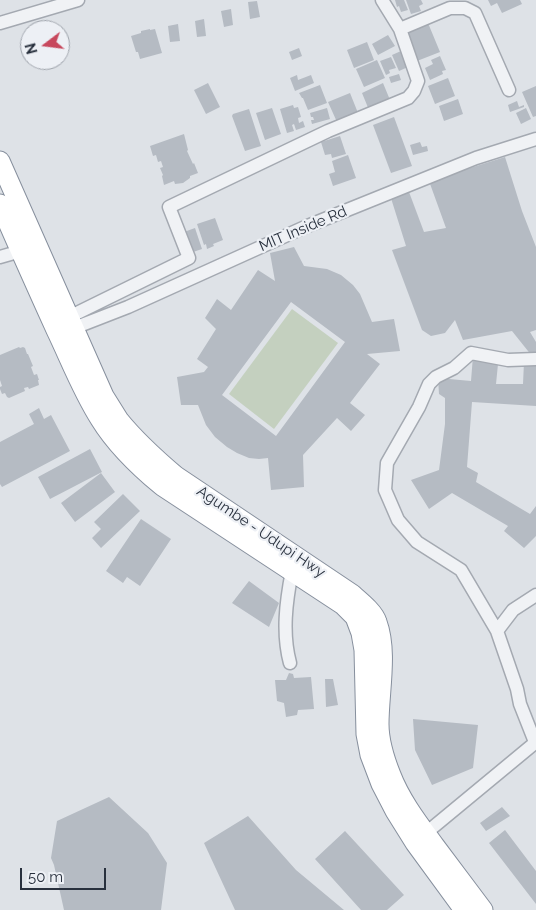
<!DOCTYPE html>
<style>
body{margin:0}
#map{position:relative;width:536px;height:910px;overflow:hidden;background:#dee2e7;font-family:Raleway,sans-serif}
canvas{display:block}
.north{position:absolute;left:20px;top:20px;width:50px;height:50px;box-sizing:border-box;background:#edf0f5;border:1px solid #9ea3ab;border-radius:50%;rotate:255deg;font-size:14px;font-weight:700;line-height:20px;text-align:center;color:#28303d}
.north::after{content:'';display:block;margin:auto;width:18px;height:22px;background:#c7485d;clip-path:polygon(50% 0,100% 100%,50% 72%,0 100%)}
.scale{position:absolute;left:20px;top:868px;width:86px;height:22px;box-sizing:border-box;border:2px solid #28303d;border-top:0;padding-left:6px;font-size:15px;line-height:18px;white-space:nowrap;color:#28303d;-webkit-text-stroke:4px #edf0f5;paint-order:stroke}
</style>
<div id="map">
<canvas width="536" height="910"></canvas>
<div class="north">N</div>
<div class="scale">50 m</div>
</div>
<script>
const c = document.querySelector('canvas').getContext('2d');
c.lineJoin = 'round';
function paint(path, color) { c.fillStyle = color; c.fill(path, 'evenodd'); }
function strokePath(path, color, width, dash) { c.strokeStyle = color; c.lineWidth = width; c.lineCap = dash ? 'butt' : 'round'; c.setLineDash(dash || []); c.stroke(path); }
function drawText(font, color, halo, rows, align = 'center') {
  c.font = font + ' Raleway,sans-serif'; c.lineWidth = 4.5; c.setLineDash([]); c.textBaseline = 'middle'; c.strokeStyle = halo; c.fillStyle = color; for (const [text, x, y, turn = 0] of rows) {
    c.save(); c.translate(x, y); c.rotate((+turn || 0) * Math.PI / 180); c.textAlign = isNaN(turn) ? turn : align; if (halo) c.strokeText(text, 0, 0); c.fillText(text, 0, 0); c.restore();
  }
}
paint(new Path2D(`
 M292,309L338,343L274,429L229,394Z`), '#c4d0bf');
paint(new Path2D(`
 M395,0H404L408,10L401,12L399,6L397,7Z
 M406,0H421L423,4L419,6L421,11L411,14Z
 M488,0H520L522,4L502,13L497,3L491,6Z
 M257,1L260,17L250,19L248,2Z
 M231,9L233,25L224,27L221,11Z
 M204,19L206,36L197,37L195,21Z
 M428,23L440,52L417,61L405,33Z
 M178,24L180,41L170,42L168,26Z
 M150,29V30L155,29L162,53L140,59L138,52H136L131,36L141,33V31Z
 M388,35L395,46L378,55L372,44Z
 M367,42L374,60L354,68L347,50Z
 M299,48L302,56L292,60L289,52Z
 M401,51L408,67L399,71L392,55Z
 M440,56L446,70L442,71L443,74L430,80L425,68L433,64L431,60Z
 M391,57L396,68L389,70L390,73L386,75L380,61Z
 M377,60L385,78L364,87L356,69Z
 M399,74L401,80L391,83L389,77Z
 M297,75L298,80L311,75L314,83L295,91L290,78Z
 M448,78L455,96L435,104L428,86Z
 M208,83L220,107L206,114L194,90Z
 M383,83L390,100L369,110L362,93Z
 M320,85L327,103L308,110L303,98H302L299,93Z
 M536,86V116L533,117L522,92Z
 M350,93L358,113L337,122L328,102Z
 M458,99L463,114L444,121L439,106Z
 M517,101L519,107L524,105V107L510,112L508,105Z
 M293,105L294,108L298,107L301,117L298,118L299,123L303,121L305,127L296,130L294,124L292,125L294,131L287,133L280,109Z
 M272,108L281,134L265,140L256,113Z
 M327,108L330,119L312,124L311,120H314L313,117H311L310,113Z
 M526,108L531,119L521,124L516,113Z
 M249,109L261,146L245,151L232,116L233,114Z
 M394,117L412,166L391,173L373,125Z
 M184,134L188,150L187,151L193,164L194,163L198,173L190,176V178L183,183L175,184L174,181L164,185L162,176L163,175L160,168L163,167L161,161L158,162L156,155L153,156L150,146Z
 M340,136L346,154L332,158L331,154L325,155L321,142Z
 M420,142L422,147L427,146L428,151L413,155L410,145Z
 M348,155L356,178L333,186L329,174L335,172L332,161Z
 M505,157L522,211L536,247V330L530,332L536,342V355L532,356L512,331L463,340L455,320L445,333L431,336L422,330L392,250L406,246L390,195L409,192L424,232L446,228L429,181Z
 M215,218L223,240L213,244L214,246L207,249L206,244L204,245L197,224Z
 M195,228L202,249L190,253L184,232Z
 M294,247L304,266L327,269L341,275L353,285L360,294L372,322L394,319L400,351L367,354L380,364L350,403L365,415L351,431L337,418L303,455L304,487L271,490L268,458L259,459L249,458L237,453L227,447L215,437L206,425L198,405H181L177,377L204,372L208,367L197,359L216,329L205,318L217,299L231,310L258,270L275,281L270,253ZM291,302L345,342L276,436L222,395Z
 M19,347L20,348L23,347L25,348L27,354H28L33,366L31,367L34,375L37,374L39,380H38L39,385L29,389L28,387L24,388L25,391L9,398L7,397L5,393L2,394L0,389V387L2,386L0,380V355Z
 M473,356L498,364L496,384H523L524,362L536,363V406L472,402L467,467L478,473L476,482L530,514L536,506V536L524,548L504,531L508,526L452,493L429,509L411,480L439,470L445,424V398L439,394L438,378L471,381Z
 M39,408L44,419L51,415L70,451L2,487L0,484V442L34,424L29,414Z
 M90,449L102,472L50,499L38,477Z
 M101,473L115,492L75,522L61,503Z
 M123,494L140,511L101,548L92,538L101,529L94,522Z
 M141,519L171,539L140,586L127,577L123,583L106,571Z
 M249,581L279,603L269,627L232,603Z
 M289,673L293,674L294,678L311,677L314,709L298,710L297,715L286,717L284,703L277,701L275,680H286Z
 M325,679H333L338,705L326,707Z
 M413,719L478,725L473,768L432,785L415,750Z
 M109,797L148,833L167,863L161,910H64L54,865L51,858L57,821Z
 M502,807L510,816L486,831L480,823Z
 M248,816L296,870L344,910H235L204,843Z
 M505,830L536,871V904L489,843Z
 M345,831L404,895L387,910H361L315,859Z`), '#b5bbc3');
const minor = new Path2D(`
 M0,23L78,0
 M400,29L450,8H465L475,13L509,90
 M0,257L21,251
 M69,317L189,258L169,207L328,131L408,98L414,91L418,81L400,29L382,0
 M74,328L128,307L305,227L476,158L536,139
 M497,631L513,610L536,595
 M290,663C282,633 286,602 292,571
 M535,742L520,704L517,689L497,631L461,570L417,542L398,520L385,490L387,463L419,407L429,384L436,377L454,368L471,353L508,360L536,359
 M426,833L536,742`);
const highway = new Path2D(`
 M0,161L104,396C109,404 114,412 119,420C136,441 156,459 176,476L352,594C360,601 374,612 377,622C388,652 379,692 379,724C379,741 385,760 391,775C401,801 419,824 435,846C451,867 467,889 483,910
 M0,204C18,246 37,288 56,330C70,359 82,391 100,419C116,445 139,467 162,486L343,605L355,617L361,633L364,650L366,734L370,755L381,784L395,811L415,843L464,910`);
strokePath(minor, '#a4a9b1', 15);
strokePath(highway, '#868f9d', 21);
strokePath(minor, '#f0f2f5', 12);
strokePath(highway, '#fff', 19);
drawText('15px', '#28303d', '#edf0f5', [
 ["MIT Inside Rd",303,229,-23],
 ["Agumbe - Udupi Hwy",261,532,34]
]);
</script>
